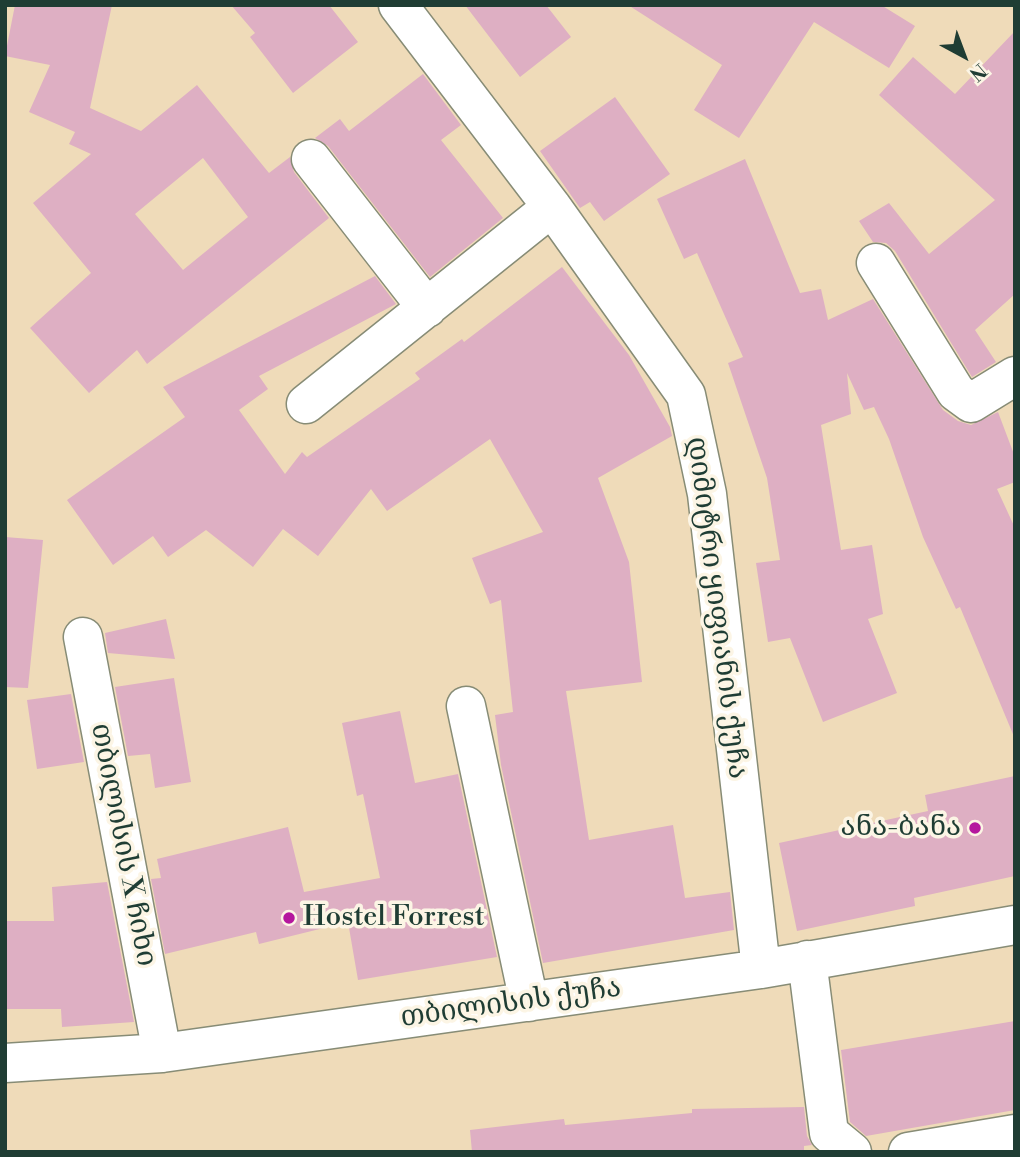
<!DOCTYPE html>
<meta charset="utf-8">
<style>
body{margin:0}
#map{position:relative;width:1020px;height:1157px;overflow:hidden;background:#efdbb9;font-family:"Libre Bodoni",serif}
canvas{display:block}
.frame{position:absolute;inset:0;border:7px solid #1f3d34;pointer-events:none}
.north{position:absolute;left:929px;top:21px;width:70px;height:70px;-webkit-text-stroke:5px #fcf5e5;paint-order:stroke;rotate:139deg;font-size:19px;font-weight:700;line-height:28px;text-align:center;color:#1f3d34}
.north::after{content:'';display:block;margin:auto;width:24px;height:32px;background:#1f3d34;clip-path:polygon(50% 0,100% 100%,50% 72%,0 100%)}
</style>
<div id="map">
<canvas width="1020" height="1157"></canvas>
<div class="frame"></div>
<div class="north">N</div>
</div>
<script>
const c = document.querySelector('canvas').getContext('2d');
c.lineJoin = 'round';
function paint(path, color) { c.fillStyle = color; c.fill(path, 'evenodd'); }
function strokePath(path, color, width, dash) { c.strokeStyle = color; c.lineWidth = width; c.lineCap = dash ? 'butt' : 'round'; c.setLineDash(dash || []); c.stroke(path); }
function drawText(font, color, halo, rows, align = 'center') {
  c.font = font + ' "Libre Bodoni","Noto Serif Georgian",serif'; c.lineWidth = 7; c.setLineDash([]); c.textBaseline = 'middle'; c.strokeStyle = halo; c.fillStyle = color; for (const [text, x, y, turn = 0] of rows) {
    c.save(); c.translate(x, y); c.rotate((+turn || 0) * Math.PI / 180); c.textAlign = isNaN(turn) ? turn : align; if (halo) c.strokeText(text, 0, 0); c.fillText(text, 0, 0); c.restore();
  }
}
paint(new Path2D(`
 M15,5H112L90,108L141,131L197,85L269,173L290,157L294,172L329,218L147,364L137,350L89,393L30,328L91,273L33,203L91,154L69,144L75,132L29,112L50,65L5,56ZM203,158L248,217L183,270L135,214Z
 M231,5H329L358,42L293,93L250,37L255,33Z
 M465,5H546L571,37L520,77Z
 M628,5H881L915,26L889,68L814,22L739,138L694,110L722,65Z
 M1015,31V294L975,330L996,362L972,377L895,251L886,243L873,242L859,221L889,203L929,254L995,200L879,95L913,57L955,94Z
 M423,74L461,125L441,140L503,218L430,277L328,146L315,138L340,119L349,131Z
 M615,97L670,174L604,221L590,202L580,208L540,151Z
 M745,159L800,293L821,289L828,320L873,299L943,410L958,421L971,425L998,412L1015,457V482L997,489L1015,528V739L960,607L956,609L923,537L889,439L874,407L864,410L847,373L851,414L821,425L841,550L872,545L883,614L868,619L897,693L823,722L790,638L768,642L756,563L780,560L767,478L728,363L743,357L697,253L684,259L657,199Z
 M562,267L629,355L670,427L672,436L598,478L629,562L642,682L566,691L589,840L673,825L685,898L730,892L734,930L543,963L501,765L495,715L513,712L501,600L490,604L472,558L543,532L490,439L387,511L371,489L318,556L283,529L253,567L206,530L168,557L153,536L113,565L67,500L185,417L163,387L375,276L396,304L259,376L268,389L239,410L285,474L302,452L307,457L420,379L415,373L462,339L464,342Z
 M5,537L43,540L28,688L5,687Z
 M166,619L175,659L108,653L105,633Z
 M174,678L191,782L155,788L150,754L128,756L115,687Z
 M71,694L84,762L37,769L27,700Z
 M400,711L415,783L458,774L497,957L358,980L348,922L259,944L256,932L165,954L151,879L161,878L157,859L288,827L304,892L380,878L363,794L357,796L342,723Z
 M1015,776V876L914,898L915,906L797,931L779,843L928,811L925,795Z
 M107,882L134,1022L62,1027L61,1009H5V921H54L52,887Z
 M1015,1021V1110L866,1136L850,1122L841,1050Z
 M804,1107L807,1136L812,1145L804,1146V1152H472L470,1130L564,1119L565,1125L692,1113V1109Z`), '#deafc3');
const minor = new Path2D(`
 M398,5L552,207L686,395L707,494L761,969
 M311,159L427,308
 M876,263L956,392L971,403L1015,376
 M306,404L552,207
 M83,637L162,1053
 M466,706L529,1002
 M807,960L829,1133L852,1152
 M5,1063L162,1053L761,969L1015,925
 M908,1152L1015,1134`);
strokePath(minor, '#878c76', 41);
strokePath(minor, '#fff', 38);
for (const [x, y, r, color] of [
 [975,828,7,"#b5179e"],
 [289,918,7,"#b5179e"]
]) { const dot = new Path2D(); dot.arc(x, y, r, 0, 2 * Math.PI); c.fillStyle = color; c.fill(dot); strokePath(dot, '#fcf5e5', 2.5); }
drawText('28px', '#1f3d34', '#fcf5e5', [
 ["დიმიტრი ყიფიანის ქუჩა",716,608,83],
 ["თბილისის X ჩიხი",122,845,79],
 ["თბილისის ქუჩა",511,1004,-8]
]);
drawText('28px', '#1f3d34', '#fcf5e5', [
 ["ანა-ბანა",961,828],
 ["Hostel Forrest",303,918,"left"]
], 'right');
</script>
